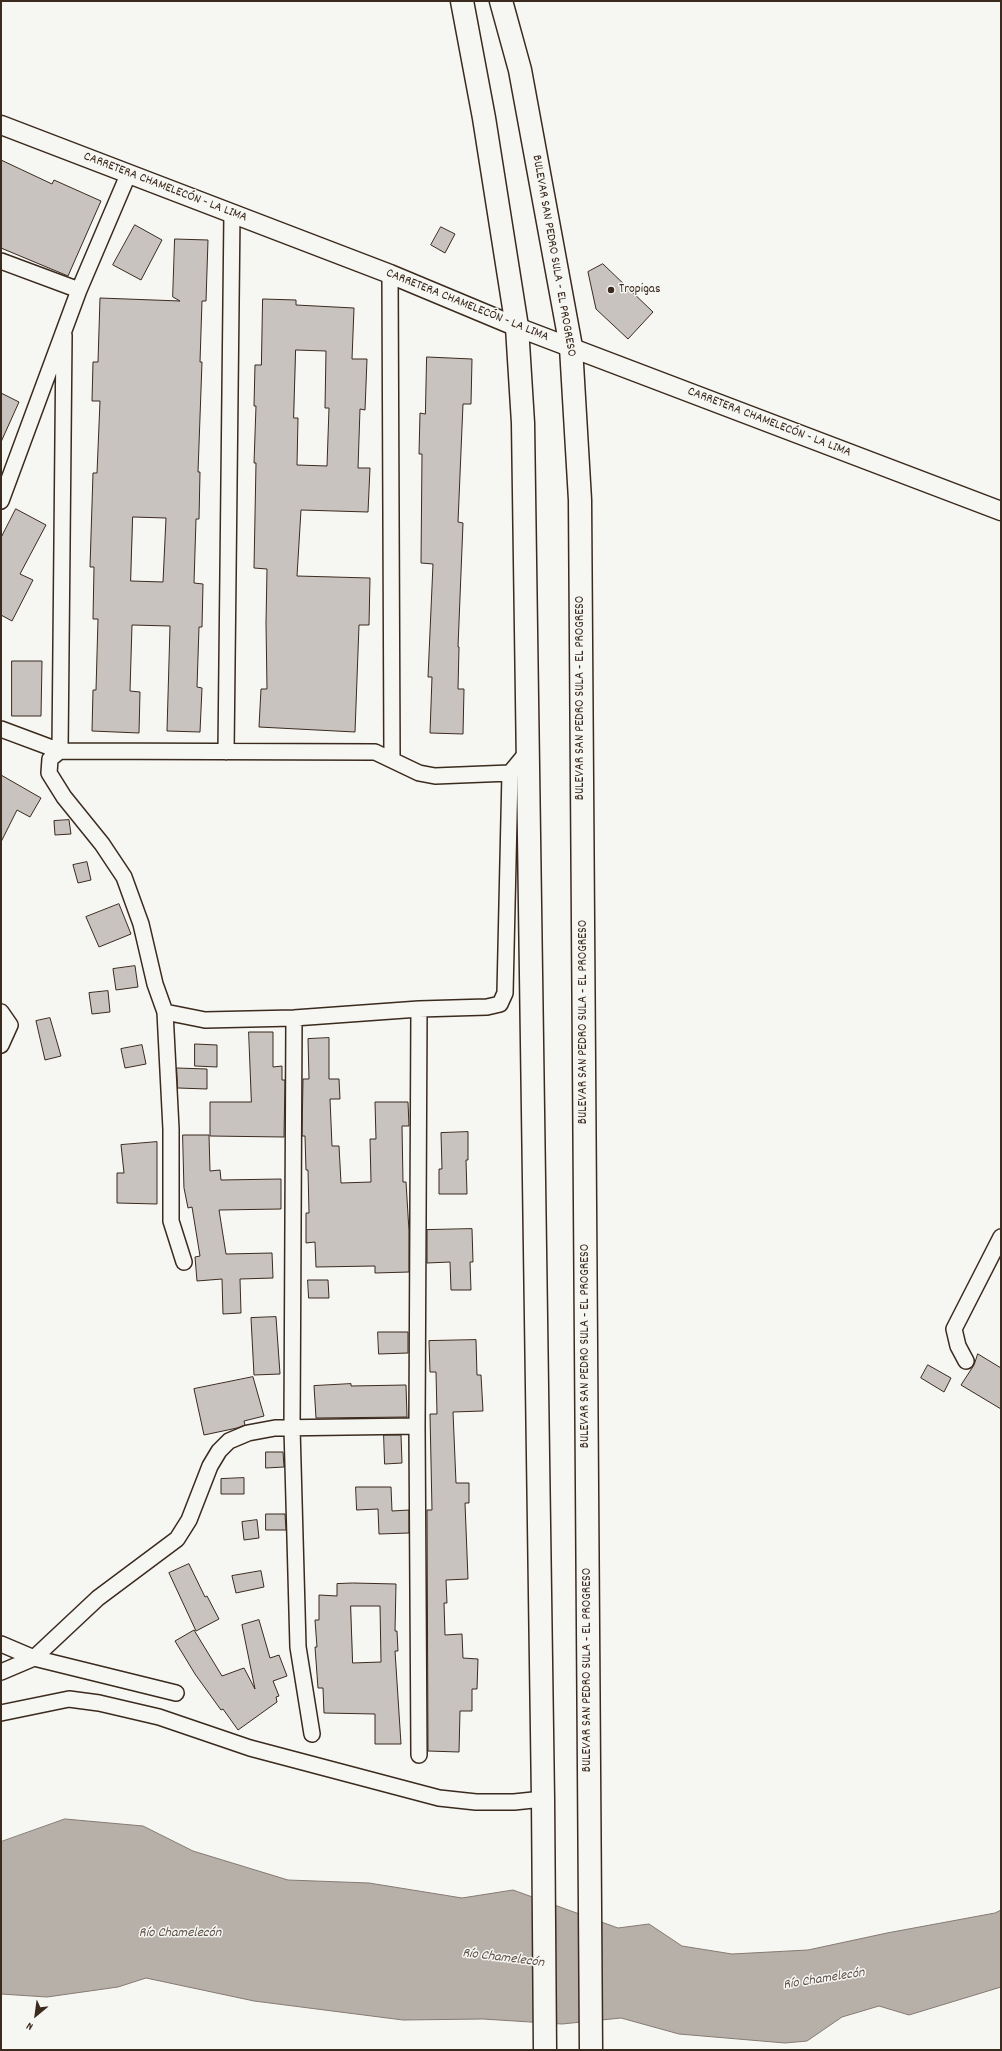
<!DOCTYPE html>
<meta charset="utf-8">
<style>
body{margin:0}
#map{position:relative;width:1002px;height:2051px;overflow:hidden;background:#f6f6f2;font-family:Dekko,sans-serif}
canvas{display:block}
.frame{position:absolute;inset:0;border:2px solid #3b2a1e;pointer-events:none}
.north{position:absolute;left:16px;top:1995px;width:40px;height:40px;-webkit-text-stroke:3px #f6f6f2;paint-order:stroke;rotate:209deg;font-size:11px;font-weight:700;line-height:16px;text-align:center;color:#3b2a1e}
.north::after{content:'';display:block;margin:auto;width:14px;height:18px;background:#3b2a1e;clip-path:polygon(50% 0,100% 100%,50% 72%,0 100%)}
</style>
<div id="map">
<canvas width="1002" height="2051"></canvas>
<div class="frame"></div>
<div class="north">N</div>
</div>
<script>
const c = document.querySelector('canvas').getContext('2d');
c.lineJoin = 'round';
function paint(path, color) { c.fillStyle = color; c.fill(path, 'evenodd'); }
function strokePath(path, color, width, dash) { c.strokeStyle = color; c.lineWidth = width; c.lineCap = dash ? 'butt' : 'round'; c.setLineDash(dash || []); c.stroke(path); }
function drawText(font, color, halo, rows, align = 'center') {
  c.font = font + ' Dekko,sans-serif'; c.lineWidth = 3; c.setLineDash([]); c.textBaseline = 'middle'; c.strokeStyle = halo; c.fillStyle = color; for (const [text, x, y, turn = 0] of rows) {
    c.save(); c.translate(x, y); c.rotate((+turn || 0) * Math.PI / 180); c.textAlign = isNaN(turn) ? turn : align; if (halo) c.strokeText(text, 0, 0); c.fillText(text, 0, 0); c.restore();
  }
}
const water = new Path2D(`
 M65,1819L143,1826L193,1851L288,1880L369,1883L462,1898L513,1890L618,1928L649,1924L682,1946L732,1954L808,1950L887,1933L995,1913L1001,1910V1987L909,2015L879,2006L842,2017L807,2041L785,2043L679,2034L621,2018L562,2024L483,2019L403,2020L254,2001L146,1978L118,1987L47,1997L1,1994V1842Z`);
paint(water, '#b6b0a9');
strokePath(water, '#857a71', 1);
const building = new Path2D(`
 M1,160L52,184L54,180L101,201L68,276L1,248Z
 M135,225L162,240L141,280L113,265Z
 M441,227L455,234L445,253L431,245Z
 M175,239L208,240L206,301H202L200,362H202L198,472H200L199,519H196L194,583L203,584L202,627H199L197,687L202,688L200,732L167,731L170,626L132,625L130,691L140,692L139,733L92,731L93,690H96L98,619H93L94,567H90L93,473H97L100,401H92L93,362H98L100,298L180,301L173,297ZM133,517L166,518L163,582L131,581Z
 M603,264L653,312L628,339L596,309L588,272Z
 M263,299L296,300V305L354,308L352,359H367L365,410L360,409L358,468H370L368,512L301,510L297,576L370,578L369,625H359L355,732L259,727L261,689H267L266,623L267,569L254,568L256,463H254L256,406H254L255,365H261ZM296,350L326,351L325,408H329L327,466L297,465L298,418H294Z
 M427,357L472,359L471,404H463L458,522L463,523L458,647H459L458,689H464L463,734L430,733L432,677H428L433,564L421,563L422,454H419L420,413L425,414Z
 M1,393L19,402L1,442Z
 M16,509L46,525L20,574L33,580L12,621L1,615V538Z
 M12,661H42L41,716H12Z
 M1,775L41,798L30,817L17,810L1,842Z
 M69,820L71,834L55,835L54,821Z
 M87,862L91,880L78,883L73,865Z
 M119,904L131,934L99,947L86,917Z
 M135,966L138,987L116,990L113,969Z
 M108,991L110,1012L92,1014L89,993Z
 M50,1018L61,1056L45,1060L36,1021Z
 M249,1032H273V1067L282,1066V1080H285L284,1137L210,1136V1102H251Z
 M329,1038V1079H339L340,1099H330L332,1146H339L341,1183L371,1182L370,1139H376L375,1102H408L409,1126H402L403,1182H406L409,1231V1272L375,1273V1266L316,1267L315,1242L306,1243V1213H309L308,1170H306L305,1136H302L303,1079H309L308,1039Z
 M195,1044L217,1045V1067L195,1066Z
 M142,1045L146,1064L125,1068L121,1049Z
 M177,1068L207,1069V1089L178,1088Z
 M468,1132V1160H466L467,1194H439V1169H442L441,1133Z
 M183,1135H209L210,1171L220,1170L221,1180L281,1179V1209L219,1210L226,1254L272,1253L273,1278L240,1279L241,1313L223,1314L222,1279L197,1281L195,1257L200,1256L192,1207L188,1208L184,1188Z
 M157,1142V1204L117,1203V1173H124L121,1145Z
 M472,1229L473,1262H470L471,1290H451L450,1262L427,1263V1230Z
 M308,1280H328L329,1298H309Z
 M276,1317L280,1374L254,1375L251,1318Z
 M378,1332H408V1353L379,1354Z
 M476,1340L477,1375H481L483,1411L453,1412L456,1483H469V1503H465L468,1579L446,1580L447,1603H444L445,1635L462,1634L463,1658L478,1659L477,1689H472V1711H460L459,1752L428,1751L427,1510H432L430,1414H437L436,1372H430L429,1341Z
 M978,1354L1001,1368V1409L961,1385L974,1365Z
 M928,1365L951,1378L944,1392L921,1378Z
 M253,1377L264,1416L244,1421L245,1425L237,1428L204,1435L194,1389Z
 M351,1384V1386L406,1385L407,1417L316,1418L314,1386Z
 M384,1435H401L402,1463L385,1464Z
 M266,1452H283L284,1467L266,1468Z
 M244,1478V1494H221V1479Z
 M356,1487H391L392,1511L409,1510V1533L379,1534L378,1509L357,1510Z
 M266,1514H285L286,1530H266Z
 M257,1520L259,1538L244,1540L242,1522Z
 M189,1564L205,1597L207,1596L219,1619L196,1631L169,1573Z
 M261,1571L264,1587L236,1593L232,1576Z
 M353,1583L396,1584L395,1631H397L398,1651H395L401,1744H375V1714L324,1713L323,1688H318L315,1647H317L315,1620H319V1595L337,1596V1584ZM351,1606H380L381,1662L353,1663Z
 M259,1620L270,1658L279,1655L287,1676L273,1681L279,1696L276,1697L277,1702L238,1730L223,1709L221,1710L195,1674L175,1641L194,1630L222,1676L244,1668L255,1689L242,1625Z`);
paint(building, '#c8c3be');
strokePath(building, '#3b2a1e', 1);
const minor = new Path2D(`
 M1,261L79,290
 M390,274L392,758
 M64,335L60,751L50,759L49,773L64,797L102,844L124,877L141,924L155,984L165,1012L171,1129V1221L184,1262
 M1,501L79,290L128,175
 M1,729L60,751L375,752L419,773L435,776L510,773
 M226,752L232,213
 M419,1009L417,1426L419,1755
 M1,1012L10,1025L1,1045
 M165,1012L205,1020L294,1018L419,1009L487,1007L500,1004L505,993L510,773L529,750
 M294,1018L292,1428L298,1647L312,1734
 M966,1361L958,1346L954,1329L1001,1237
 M1,1644L34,1658L176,1693
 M1,1672L34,1658L98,1598L177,1539L189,1520L210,1466L219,1451L229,1441L248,1433L275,1428L417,1426
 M1,1713L69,1699L99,1703L159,1717L250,1748L439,1798L476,1802H514L543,1799`);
const tertiary = new Path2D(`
 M1,125L390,274L517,327L1001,511`);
const primary = new Path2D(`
 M462,1L484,118L517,327L523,423L543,1799L545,2050
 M501,1L520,70L571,347L580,500L591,2050`);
strokePath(minor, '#3b2a1e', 18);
strokePath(tertiary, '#3b2a1e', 21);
strokePath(primary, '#3b2a1e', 25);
strokePath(minor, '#f6f6f2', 15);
strokePath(tertiary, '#f6f6f2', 18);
strokePath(primary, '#f6f6f2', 22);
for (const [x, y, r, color] of [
 [611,290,4,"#3b2a1e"]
]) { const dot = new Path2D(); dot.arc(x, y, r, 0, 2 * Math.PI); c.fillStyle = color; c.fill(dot); strokePath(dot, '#f6f6f2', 1.5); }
drawText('13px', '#3b2a1e', '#f6f6f2', [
 ["CARRETERA CHAMELECÓN - LA LIMA",165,188,21],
 ["BULEVAR SAN PEDRO SULA - EL PROGRESO",553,256,80],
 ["CARRETERA CHAMELECÓN - LA LIMA",467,306,22],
 ["CARRETERA CHAMELECÓN - LA LIMA",769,423,21],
 ["BULEVAR SAN PEDRO SULA - EL PROGRESO",581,698,-90],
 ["BULEVAR SAN PEDRO SULA - EL PROGRESO",584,1022,-90],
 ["BULEVAR SAN PEDRO SULA - EL PROGRESO",586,1346,-90],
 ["BULEVAR SAN PEDRO SULA - EL PROGRESO",588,1670,-90]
]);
drawText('13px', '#3b2a1e', '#f6f6f2', [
 ["Tropigas",619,290]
], 'left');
drawText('italic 14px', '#605248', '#f6f6f2', [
 ["Río Chamelecón",180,1934],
 ["Río Chamelecón",503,1959,7],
 ["Río Chamelecón",824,1980,-9]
]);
</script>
